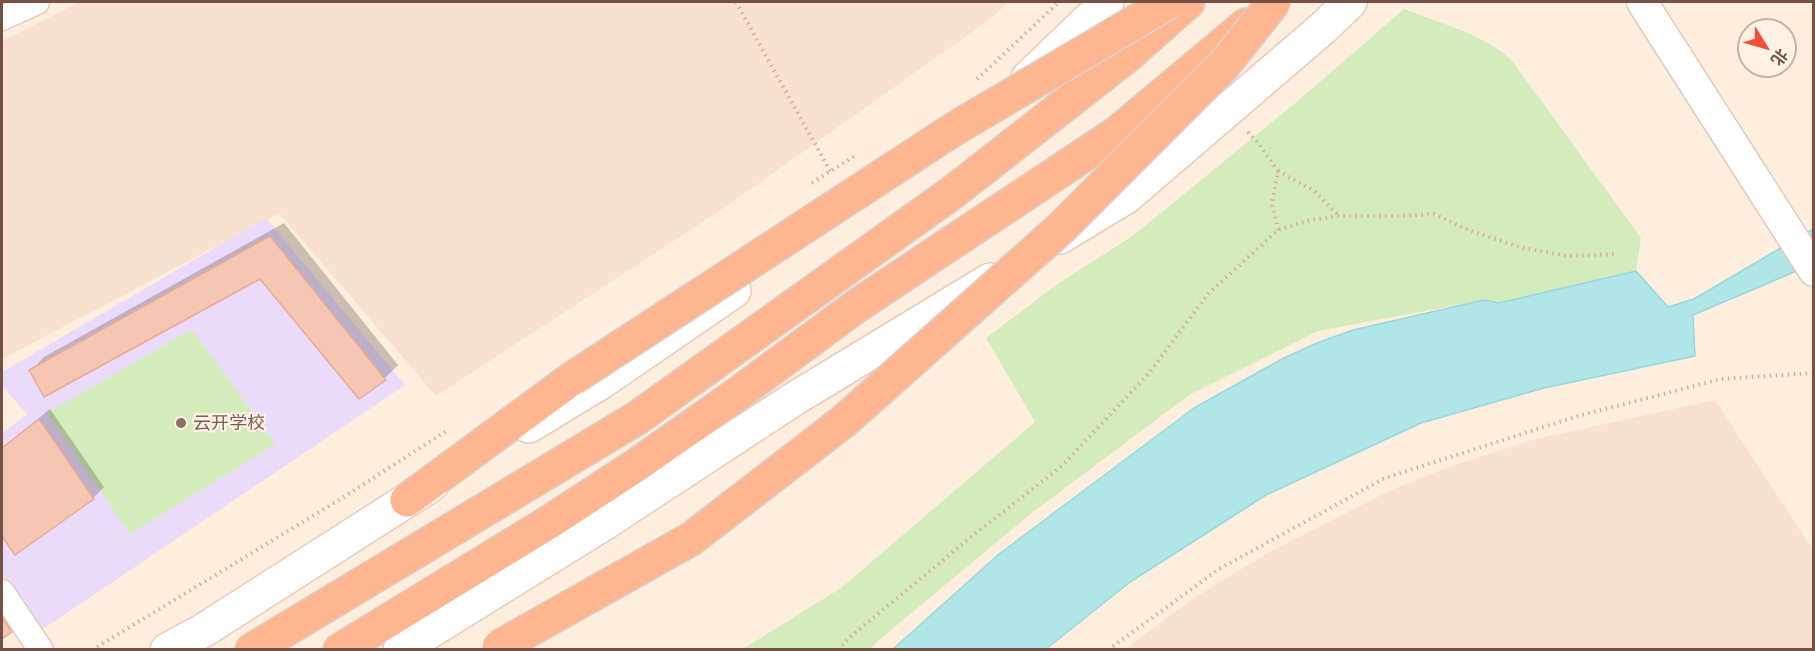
<!DOCTYPE html>
<meta charset="utf-8">
<style>
body{margin:0}
#map{position:relative;width:1815px;height:651px;overflow:hidden;background:#feeedd;font-family:Ubuntu,"Noto Sans SC",sans-serif}
canvas{display:block}
.frame{position:absolute;inset:0;border:3px solid #755044;pointer-events:none}
.north{position:absolute;left:1737px;top:18px;width:60px;height:60px;box-sizing:border-box;background:#fff2e5;border:2px solid #c8b1a5;border-radius:50%;rotate:127deg;font-size:16px;font-weight:700;line-height:24px;text-align:center;color:#755044}
.north::after{content:'';display:block;margin:auto;width:21px;height:27px;background:#f24e38;clip-path:polygon(50% 0,100% 100%,50% 72%,0 100%)}
</style>
<div id="map">
<canvas width="1815" height="651"></canvas>
<div class="frame"></div>
<div class="north">北</div>
</div>
<script>
const c = document.querySelector('canvas').getContext('2d');
c.lineJoin = 'round';
function paint(path, color) { c.fillStyle = color; c.fill(path, 'evenodd'); }
function strokePath(path, color, width, dash) { c.strokeStyle = color; c.lineWidth = width; c.lineCap = dash ? 'butt' : 'round'; c.setLineDash(dash || []); c.stroke(path); }
function drawText(font, color, halo, rows, align = 'center') {
  c.font = font + ' Ubuntu,"Noto Sans SC",sans-serif'; c.lineWidth = 4.5; c.setLineDash([]); c.textBaseline = 'middle'; c.strokeStyle = halo; c.fillStyle = color; for (const [text, x, y, turn = 0] of rows) {
    c.save(); c.translate(x, y); c.rotate((+turn || 0) * Math.PI / 180); c.textAlign = isNaN(turn) ? turn : align; if (halo) c.strokeText(text, 0, 0); c.fillText(text, 0, 0); c.restore();
  }
}
paint(new Path2D(`
 M80,2H1009L989,20L721,210L436,396L279,213L2,359V41Z
 M1715,400L1813,550V649H1125L1197,596L1268,553L1389,491L1446,468L1532,440Z`), '#f8e1ce');
paint(new Path2D(`
 M266,218L405,385L37,633L2,577V433L27,414L2,386V372Z`), '#ebdbfa');
paint(new Path2D(`
 M1404,9C1439,23 1487,35 1513,62L1641,238L1636,271L1499,303L1484,300L1318,331L1189,395L1033,512L880,639L871,649L741,650L841,588L1035,422L986,338L1059,283L1134,235L1299,100Z
 M192,329L276,444L130,534L47,413Z`), '#d4ecbc');
const water = new Path2D(`
 M1813,229V264L1693,315L1695,356L1544,388L1421,423L1266,495L1130,582L1046,649L892,650L999,554L1194,408L1282,359L1317,343L1353,330L1484,300L1499,303L1636,271L1668,307L1694,299Z`);
paint(water, '#b1e6e8');
strokePath(water, '#97d7db', 1.5);
paint(new Path2D(`
 M284,223L398,365L385,378L261,277L31,371L44,357Z
 M50,409L104,487L93,498L15,553L2,533V448Z
 M2,591L22,620L2,637Z`), '#0003');
const building = new Path2D(`
 M270,236L386,380L359,399L260,279L44,397L29,370Z
 M39,419L94,499L15,555L2,536V448Z
 M2,617L12,632L2,639Z`);
paint(building, '#f5c6b3');
strokePath(building, '#e9aa92', 1.5);
const minor = new Path2D(`
 M2,18L37,2
 M2,592L41,650`);
const tertiary = new Path2D(`
 M1642,2L1814,271`);
const secondary = new Path2D(`
 M1028,78L1107,2
 M1060,237L1126,197L1323,28L1350,2
 M529,426L603,381L734,291
 M167,650L204,630L431,485
 M400,650L608,521L794,399L990,280`);
const trunk = new Path2D(`
 M407,500L573,378
 M252,650L637,418L953,192L1127,56L1188,2
 M340,650L551,521L638,464L732,398L858,305L1117,133L1246,25`);
strokePath(minor, '#e4cabc', 27);
strokePath(tertiary, '#e4cabc', 33);
strokePath(secondary, '#eacab9', 36);
strokePath(trunk, '#dbd2ce', 36);
strokePath(new Path2D(`
 M736,2L830,171
 M977,79L1059,2
 M1248,132L1258,143L1278,171L1272,204L1278,230
 M1278,171L1313,190L1339,216
 M812,183L856,155
 M92,650L339,500L448,430
 M838,650L850,637L971,537L1062,466L1149,373L1208,294L1278,230L1310,220L1339,216H1397L1434,214L1471,231L1519,247L1567,256L1616,254
 M1108,650L1219,569L1385,478L1578,416L1721,379L1814,373`), '#d9aa97', 4, [1.5, 4.5]);
strokePath(minor, '#fff', 24);
strokePath(tertiary, '#fff', 30);
strokePath(secondary, '#fff', 33);
strokePath(trunk, '#feb691', 33);
const trunkBridge = new Path2D(`
 M573,378L954,129L1169,2
 M499,647L691,539L844,421L1061,228L1223,66L1274,2`);
strokePath(trunkBridge, '#dbd2ce', 36, []);
strokePath(trunkBridge, '#feb691', 33);
for (const [x, y, r, color] of [
 [181,423,6,"#8d6e63"]
]) { const dot = new Path2D(); dot.arc(x, y, r, 0, 2 * Math.PI); c.fillStyle = color; c.fill(dot); strokePath(dot, '#fff2e5', 2); }
drawText('18px', '#785e54', '#fff2e5', [
 ["云开学校",193,423]
], 'left');
</script>
